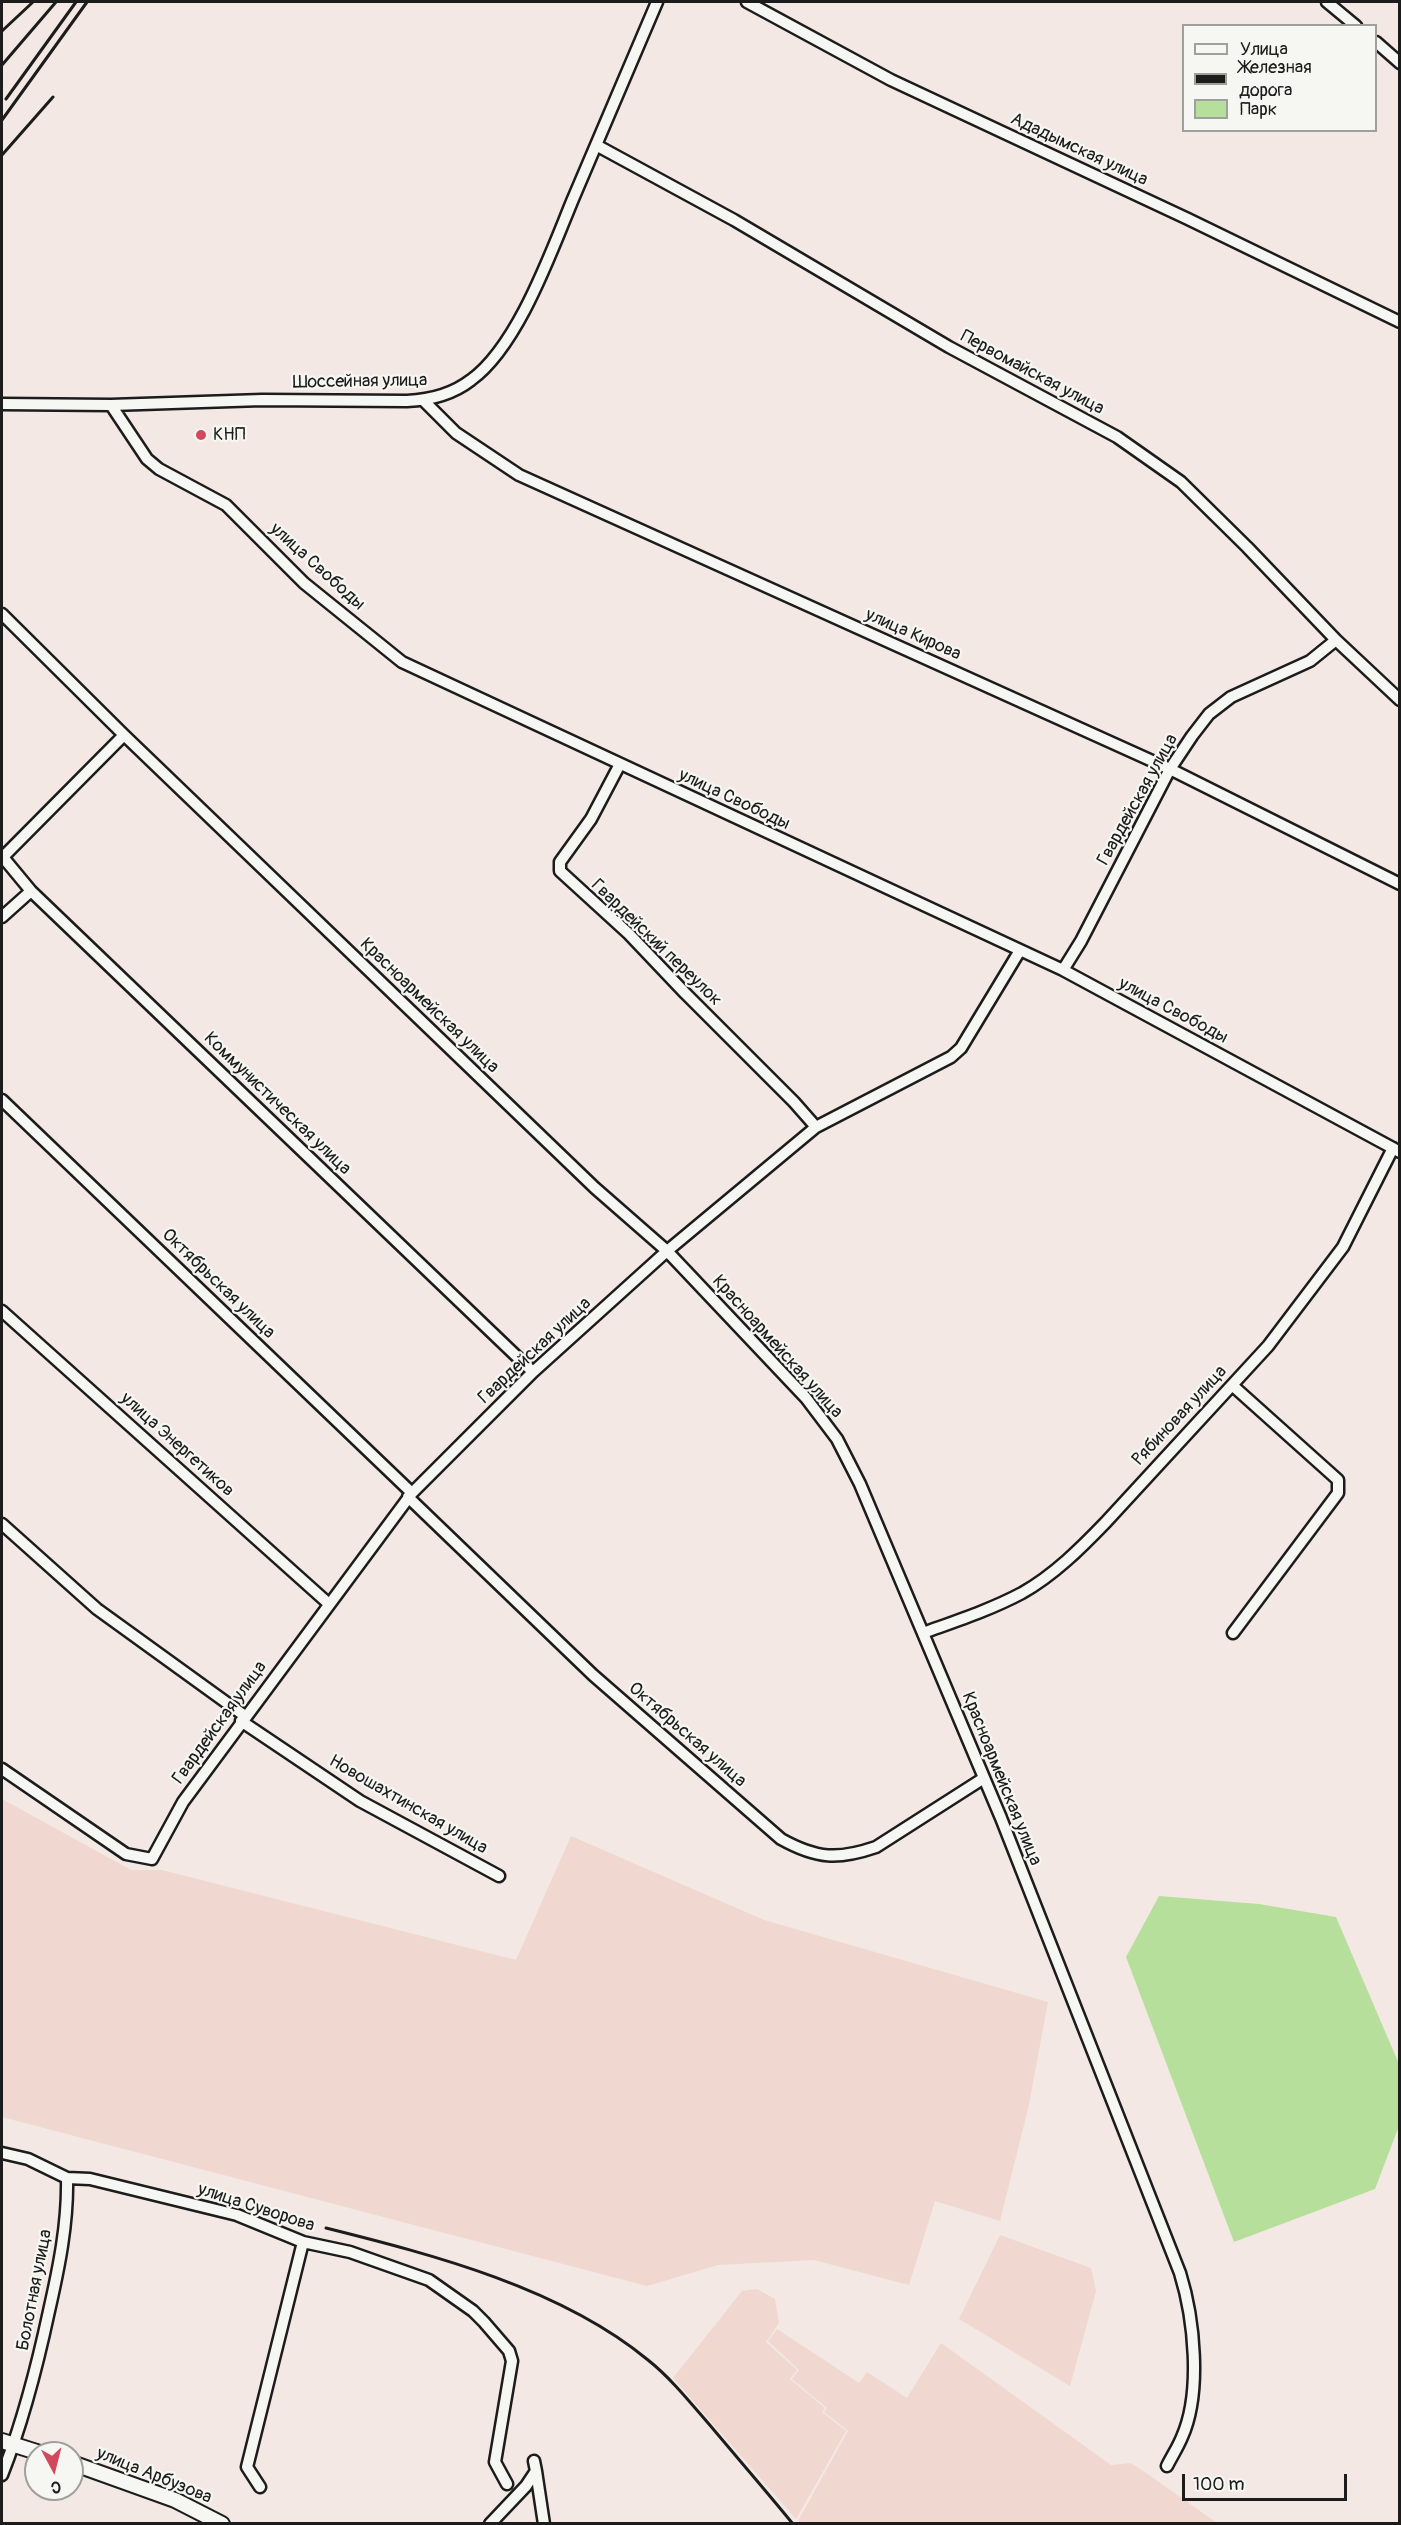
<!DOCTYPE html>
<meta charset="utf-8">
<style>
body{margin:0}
#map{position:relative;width:1401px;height:2525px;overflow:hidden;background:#f3e8e3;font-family:Pangolin,sans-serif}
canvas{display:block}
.frame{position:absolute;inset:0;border:3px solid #1c1c1c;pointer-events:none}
.legend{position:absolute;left:1182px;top:24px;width:195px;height:108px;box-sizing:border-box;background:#f6f6f2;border:2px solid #9f9f9c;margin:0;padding:8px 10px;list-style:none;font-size:18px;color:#1c1c1c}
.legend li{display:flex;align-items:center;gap:12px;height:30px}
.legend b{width:30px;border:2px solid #9f9f9c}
.north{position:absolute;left:24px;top:2441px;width:60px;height:60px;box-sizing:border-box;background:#f6f6f2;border:2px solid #9f9f9c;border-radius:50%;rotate:173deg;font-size:16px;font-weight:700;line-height:24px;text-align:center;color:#1c1c1c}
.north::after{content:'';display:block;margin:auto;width:21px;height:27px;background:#d1495b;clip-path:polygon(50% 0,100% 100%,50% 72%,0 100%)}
.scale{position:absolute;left:1182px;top:2474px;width:165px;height:27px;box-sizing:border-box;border:3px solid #1c1c1c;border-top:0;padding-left:8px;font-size:18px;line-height:21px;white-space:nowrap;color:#1c1c1c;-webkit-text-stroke:4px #f6f6f2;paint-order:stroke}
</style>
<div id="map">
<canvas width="1401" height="2525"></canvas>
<div class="frame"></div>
<ul class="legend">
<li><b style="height:8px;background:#f6f6f2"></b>Улица</li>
<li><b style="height:8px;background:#1c1c1c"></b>Железная дорога</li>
<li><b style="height:16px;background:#b6df9c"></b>Парк</li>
</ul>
<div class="north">С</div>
<div class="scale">100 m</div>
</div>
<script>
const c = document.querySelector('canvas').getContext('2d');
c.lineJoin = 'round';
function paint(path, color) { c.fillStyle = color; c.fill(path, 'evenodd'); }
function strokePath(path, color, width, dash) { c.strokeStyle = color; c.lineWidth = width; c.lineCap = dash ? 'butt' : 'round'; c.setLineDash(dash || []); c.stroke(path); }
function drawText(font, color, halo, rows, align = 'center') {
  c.font = font + ' Pangolin,sans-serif'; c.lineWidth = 4.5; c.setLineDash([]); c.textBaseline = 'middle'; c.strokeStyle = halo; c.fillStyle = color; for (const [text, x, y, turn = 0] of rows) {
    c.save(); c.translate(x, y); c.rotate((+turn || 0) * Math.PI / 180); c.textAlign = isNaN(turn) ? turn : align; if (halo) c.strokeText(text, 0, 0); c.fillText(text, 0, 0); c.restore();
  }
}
paint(new Path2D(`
 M2,1799L131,1870H162L516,1960L571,1836L764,1920L1048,2002L1028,2109L1000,2221L935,2201L909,2285L814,2260L718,2265L647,2286L2,2117Z
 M1000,2235L1091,2268L1096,2291L1070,2386L959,2319Z
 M757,2289L775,2299L779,2323L766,2342L797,2370L790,2379L825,2408L822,2412L846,2431L796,2519L673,2378L742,2291Z
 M777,2329L859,2383L867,2372L907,2398L941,2343L1111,2465L1130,2463L1139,2468L1217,2523H801L798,2521L848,2431L824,2412L827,2408L792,2379L799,2370L768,2341Z`), '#f0d7d0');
paint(new Path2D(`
 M1159,1896L1259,1904L1336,1917L1399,2064V2126L1375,2189L1234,2242L1126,1957Z`), '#b6df9c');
const minor = new Path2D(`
 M747,2L891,80L1188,219L1400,322
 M1327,2L1356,26
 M1376,42L1400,63
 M596,145L734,220L949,347L1117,437L1181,482L1247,547L1336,640L1400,700
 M423,400L456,433L519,475L1170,769L1400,884
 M2,404L111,405L262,400L407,401C429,400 453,394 471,380C518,346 551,252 573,199C601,133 629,67 657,2
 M111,405L147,459L159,469L226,505L304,583L402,662L1063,970L1400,1152
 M2,614L124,735L595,1188L667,1251L806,1398L837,1439L860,1484L1001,1818L1180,2273C1194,2318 1202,2392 1182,2437C1178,2447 1172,2456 1167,2466
 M620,764L591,819L560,862V871L629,934L685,993L794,1102L816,1127
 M2,856L31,891L533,1372
 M3,857L124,735
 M2,917L31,891
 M1063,970L1081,941L1170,769L1192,736L1209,714L1231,697L1310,661L1336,640
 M2,1100L412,1493
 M2,1311L329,1604
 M1232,1385L1338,1480V1493L1233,1633
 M408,1497L593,1675L781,1839C817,1859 838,1860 876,1847L984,1778
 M2,1524L97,1609L245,1716
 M923,1633C956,1621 990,1610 1022,1593C1054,1575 1081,1548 1106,1522L1268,1346L1343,1247L1393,1148
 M241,1721L360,1801L499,1876
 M2,1769L126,1854L152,1859L183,1802L412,1493L533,1372L667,1251L816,1127L951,1057L961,1048L1019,952
 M2,2153L28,2159L67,2178L90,2179L237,2215L303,2242L350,2252L429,2280L473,2311L484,2322L509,2351L512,2361L495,2462L507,2484
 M536,2471L544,2524
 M2,2475C23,2422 37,2367 49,2311C59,2267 68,2223 67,2178
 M260,2487L247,2467L303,2242
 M490,2524L526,2486L536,2471L534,2461`);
const tertiary = new Path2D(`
 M2,2441L40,2453
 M72,2463L175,2500L222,2524`);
strokePath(minor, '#1c1c1c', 15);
strokePath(tertiary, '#1c1c1c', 18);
strokePath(minor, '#f6f6f2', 10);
strokePath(tertiary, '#f6f6f2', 14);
strokePath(new Path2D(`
 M2,31L33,2
 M2,65L56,2
 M6,99L76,2
 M2,120L87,2
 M2,155L53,97
 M326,2228C434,2255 561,2288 648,2360C672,2379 693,2406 714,2430C740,2461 767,2492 793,2524`), '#1c1c1c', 3);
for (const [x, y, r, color] of [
 [201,435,6,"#d1495b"]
]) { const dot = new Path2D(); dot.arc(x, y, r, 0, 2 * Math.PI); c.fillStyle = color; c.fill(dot); strokePath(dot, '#f6f6f2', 2); }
drawText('18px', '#1c1c1c', '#f6f6f2', [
 ["Ададымская улица",1079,150,25],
 ["Первомайская улица",1032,373,28],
 ["Шоссейная улица",360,382,-1],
 ["улица Свободы",317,567,42],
 ["улица Кирова",913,635,24],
 ["улица Свободы",734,800,25],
 ["Гвардейская улица",1138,800,-61],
 ["Гвардейский переулок",656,943,44],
 ["Красноармейская улица",429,1006,44],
 ["улица Свободы",1173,1011,28],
 ["Коммунистическая улица",277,1104,44],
 ["Октябрьская улица",218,1284,44],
 ["Красноармейская улица",777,1347,48],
 ["Гвардейская улица",535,1351,-43],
 ["Рябиновая улица",1180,1416,-47],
 ["улица Энергетиков",177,1445,42],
 ["Гвардейская улица",220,1723,-54],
 ["Октябрьская улица",687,1735,41],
 ["Красноармейская улица",1001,1779,68],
 ["Новошахтинская улица",408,1805,30],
 ["улица Суворова",256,2208,18],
 ["Болотная улица",35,2290,-79],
 ["улица Арбузова",154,2476,22]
]);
drawText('18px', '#1c1c1c', '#f6f6f2', [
 ["КНП",213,435]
], 'left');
</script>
